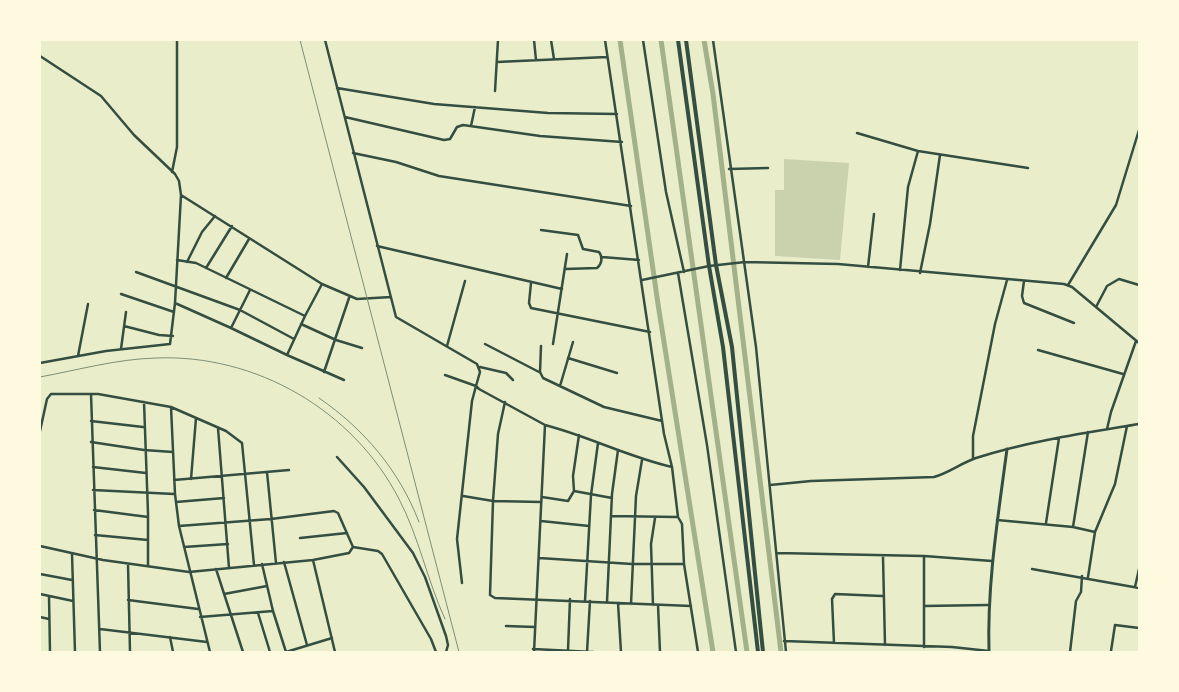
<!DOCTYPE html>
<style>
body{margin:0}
#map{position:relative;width:1179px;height:692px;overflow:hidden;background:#e9edc9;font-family:"Work Sans",sans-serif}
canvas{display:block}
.frame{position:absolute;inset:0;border:41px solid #fefae0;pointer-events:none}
</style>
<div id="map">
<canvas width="1179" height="692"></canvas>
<div class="frame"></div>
</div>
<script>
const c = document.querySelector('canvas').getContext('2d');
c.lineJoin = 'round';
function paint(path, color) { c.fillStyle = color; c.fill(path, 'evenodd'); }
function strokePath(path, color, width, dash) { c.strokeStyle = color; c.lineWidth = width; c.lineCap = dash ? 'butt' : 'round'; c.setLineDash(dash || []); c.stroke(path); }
paint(new Path2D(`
 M784,159L849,163L840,260L775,256V190H784Z`), '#cad2ad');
strokePath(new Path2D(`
 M620,40L658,304L713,652
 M661,40L747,652
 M704,40L713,94L781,652`), '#a3b18a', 5);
strokePath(new Path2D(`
 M325,40L396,317L477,364L480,372L476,386L479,389L545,425L534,652
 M534,40L536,60
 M551,40L554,59
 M605,40L664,434L672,467L678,517L682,524L684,564L698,652
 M643,40L666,192L684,272
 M713,40L756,347L786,652
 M40,56L101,96L134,135L175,174L179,181L181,195L175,303L170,344L106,351L40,363
 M497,62L607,57
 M337,88L434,104L548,113L617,114
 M495,91L498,40
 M345,117L444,140L450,139L457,127L463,125L540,136L622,142
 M471,126L475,107
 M857,133L918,151L1028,168
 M353,153L396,162L439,176L631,206
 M729,169L768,168
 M172,172L177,147V40
 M181,195L322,284
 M541,230L578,235L583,249L599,252C603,257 602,264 597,268L565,269
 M377,246L562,289
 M602,257L639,260
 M177,260L196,263L305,316L322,284L357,299L391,297
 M187,262L202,232L215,216
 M868,267L874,214
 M206,268L232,226
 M900,270L908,187L918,151
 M136,272L240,310L294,339
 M678,273L707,445L736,652
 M920,273L930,224L940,155
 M226,278L249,239
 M642,280L709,266L745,262L838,264L1064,284L1072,287L1139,343
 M1024,281L1022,296L1024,303L1074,323
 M531,283L529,303L531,308L650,332
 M1068,285L1116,205L1139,130
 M250,290L231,328L287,355L305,316
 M121,294L174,312
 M175,303L231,328
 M1096,307L1107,286L1119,279L1139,285
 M301,324L336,340L362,348
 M124,326L159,335L173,336
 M485,344L539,372
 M553,344L567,254
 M447,346L465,281
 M541,346L540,372L543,378L604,407L662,421
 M121,349L126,312
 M1038,350L1123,374
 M287,355L344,380
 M78,356L88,304
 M568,358L617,373
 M480,367L506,373L513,380
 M324,372L349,298
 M445,375L476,386L472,401L457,539L462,583
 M560,386L573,342
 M91,394L100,652
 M144,402L148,513V566
 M505,402L498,434L493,501L490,595L495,598L691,606
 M171,407L226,431L242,443L254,565
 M91,421L143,427
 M545,425C588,436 628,457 672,467
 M218,428L229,568
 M1107,429L1111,412L1136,341
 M40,431L47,399L51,394H98L171,407L175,494L179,526L210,652
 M91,442L144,450L173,452
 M337,457L364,487L413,553L425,577L446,636L448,645L446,652
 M973,459V436L995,324L1007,280
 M93,467L146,473
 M267,472L276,563
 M191,479L196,418
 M174,480L289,470
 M770,485L811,481L934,477C949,473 961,463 976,458C1029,441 1085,433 1139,424
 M93,490L174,494
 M574,491L573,476L579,435
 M463,496L493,501L541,502
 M542,497L568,501L574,491L612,498
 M176,502L224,498
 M94,510L148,517
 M611,516L677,517
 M997,520L1073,527L1095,532
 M541,521L589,526
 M1046,523L1059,438
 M1073,527L1088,432
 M95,535L148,540
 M300,538L347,533
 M40,546L103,560L189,572L313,560L349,553L353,547L338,513L334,511L271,519L179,526
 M184,547L228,544
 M353,547L378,551L382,554L431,639L436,652
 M777,553L924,556L992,561
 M72,554L75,652
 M924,556V647
 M883,557L885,645
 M539,558L632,564H684
 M313,560L335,652
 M284,562L307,645
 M128,564L130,652
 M262,564L273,611L286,652
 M216,569L243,652
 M1032,569L1139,588
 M40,574L72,580
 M1088,577L1095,532L1115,484L1127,426
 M1135,587L1139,569
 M40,594L73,601
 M224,594L267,586
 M49,596L50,652
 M128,600L198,609
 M585,601L591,495L598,443
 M607,602L612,494L618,450
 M618,603L621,652
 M631,604L636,496L642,460
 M653,605L651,544L655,518
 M658,605L660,652
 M924,606L988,605
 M258,613L270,652
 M40,617L49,619
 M200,617L273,611
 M506,626L535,627
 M100,629L207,642
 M170,637L173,652
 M784,641L952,647L989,651
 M834,643L832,599L835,594L882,596
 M533,649L593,652
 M568,650L570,599
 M1111,651L1115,625L1139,628
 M286,652L332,638
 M587,652L590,601
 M1070,652L1076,601L1081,592L1082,576`), '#344e41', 2.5);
strokePath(new Path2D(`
 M989,652C987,584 998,517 1007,449`), '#344e41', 3);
strokePath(new Path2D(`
 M678,40L709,266L723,347L758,652
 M686,40L716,265L732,347L763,652`), '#344e41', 4);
strokePath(new Path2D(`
 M300,40L459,652
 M40,377C78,370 117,359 156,358C256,354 353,410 399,499C419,537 427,580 445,619
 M319,398C364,429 399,470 419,522`), '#7c8e77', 1);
</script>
